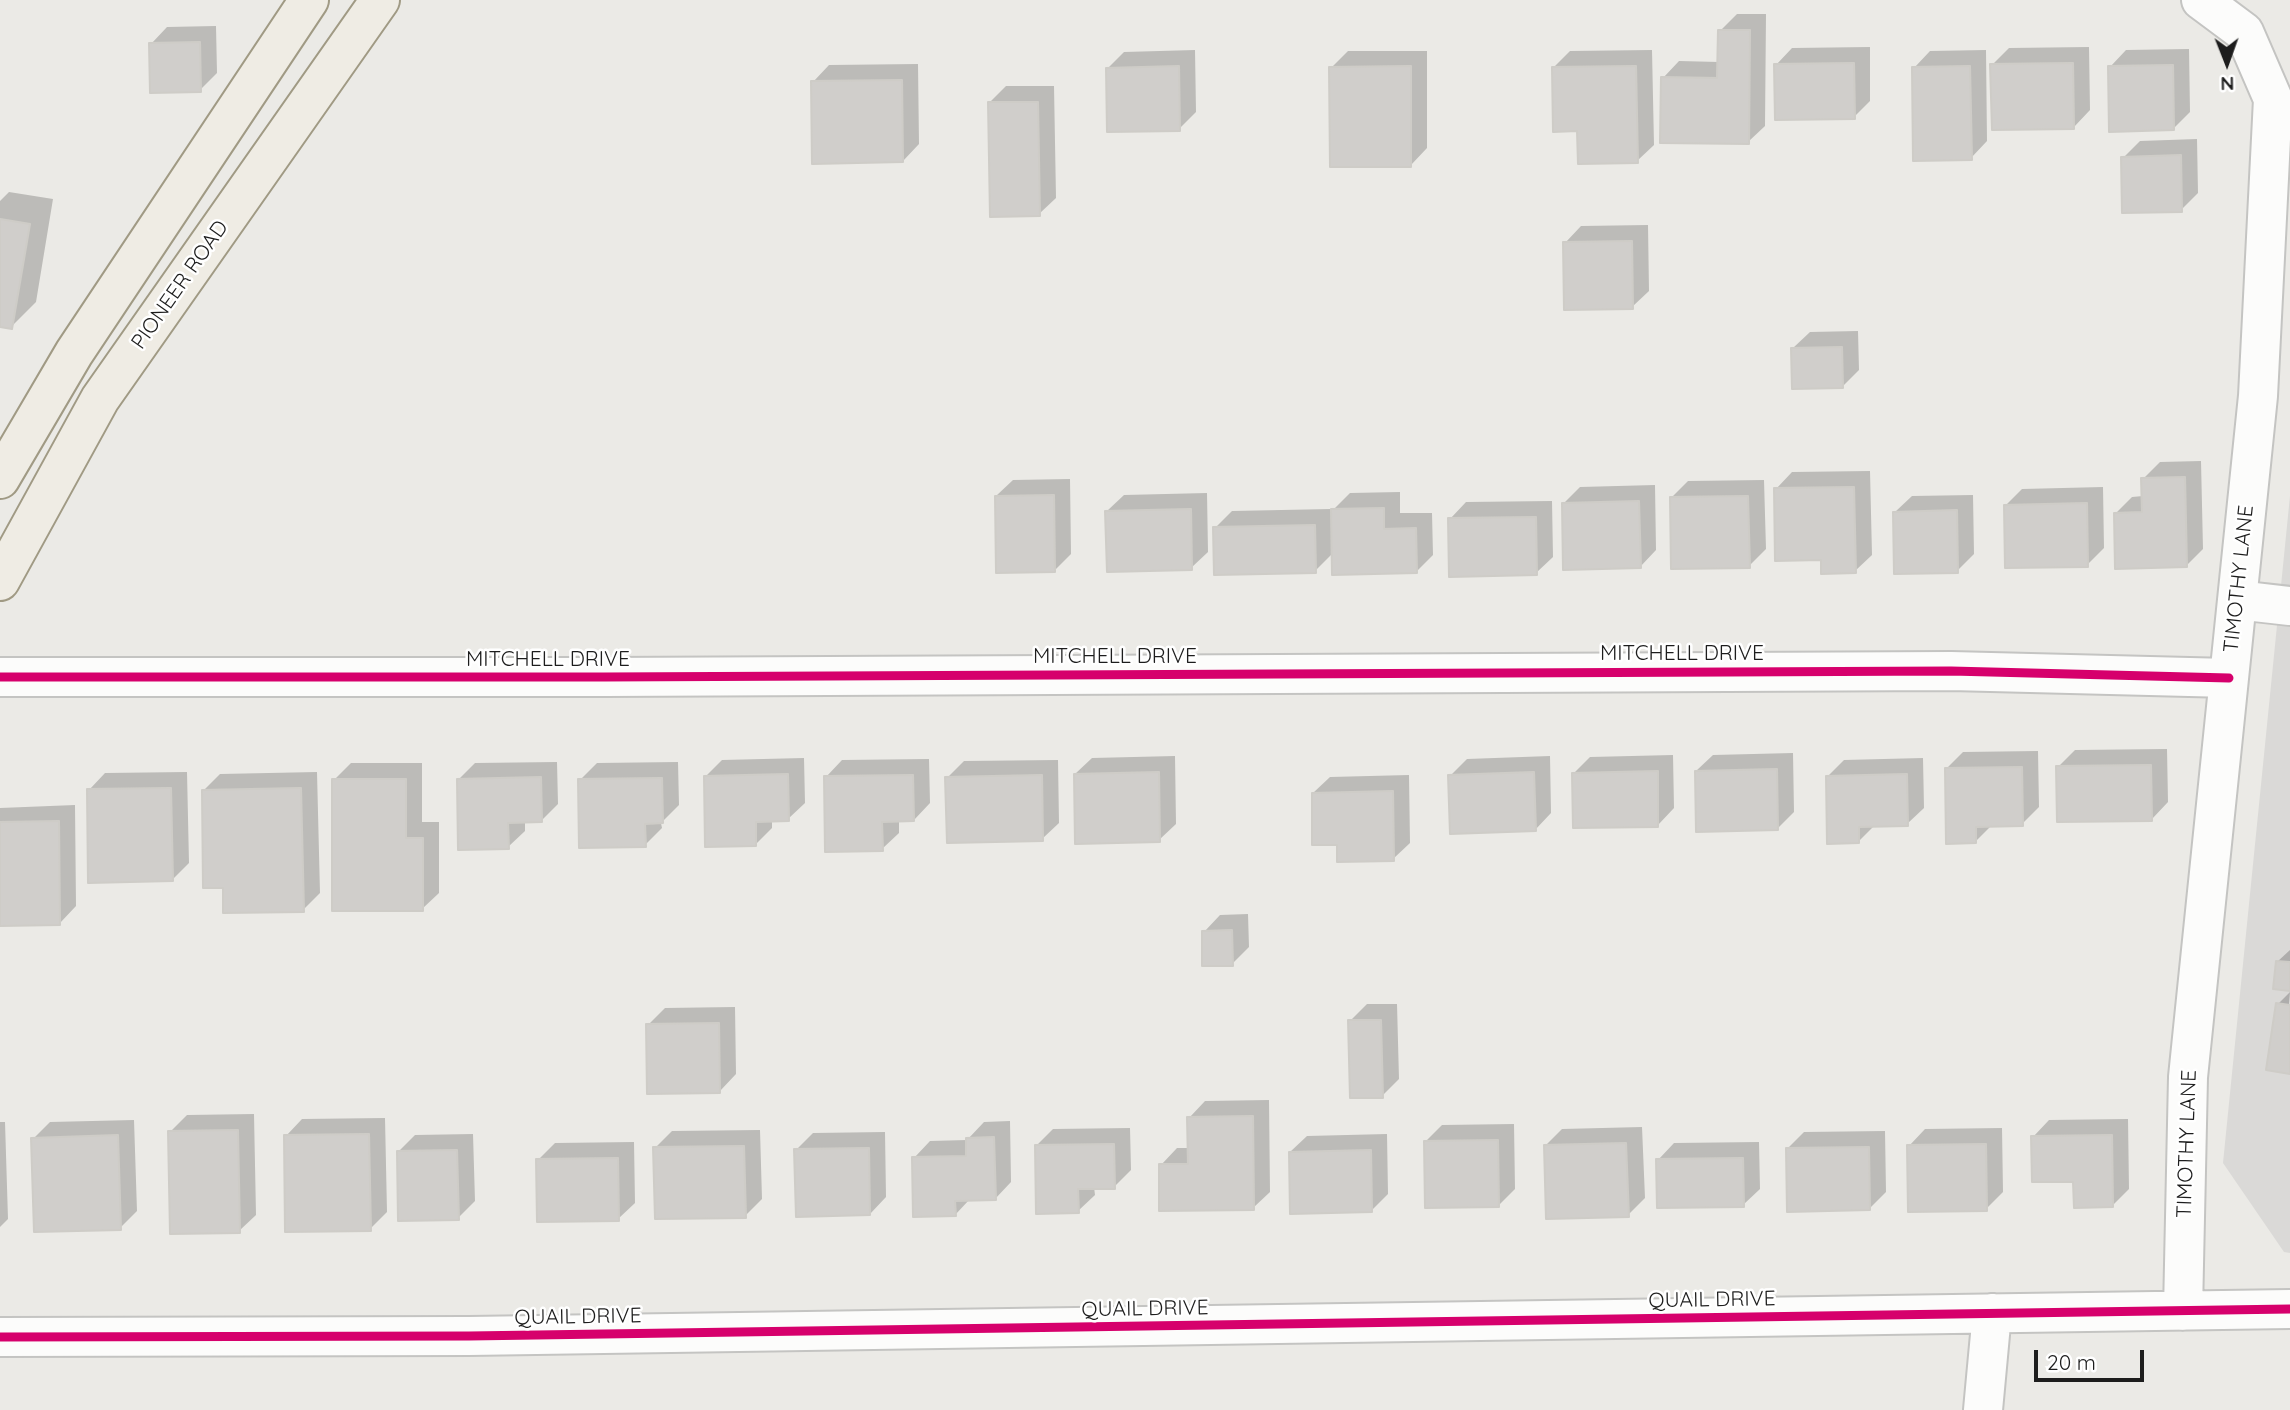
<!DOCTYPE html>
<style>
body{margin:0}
#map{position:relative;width:2290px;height:1410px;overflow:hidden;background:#ebeae6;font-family:Quicksand,sans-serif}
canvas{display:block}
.north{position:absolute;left:2192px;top:28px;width:70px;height:70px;-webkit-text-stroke:5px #fff;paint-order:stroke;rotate:179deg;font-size:19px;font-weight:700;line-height:28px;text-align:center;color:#1d1d1d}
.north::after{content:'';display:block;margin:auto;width:24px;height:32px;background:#1d1d1d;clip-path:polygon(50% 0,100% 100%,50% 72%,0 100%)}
.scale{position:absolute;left:2034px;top:1350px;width:110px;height:32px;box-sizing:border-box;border:4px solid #1d1d1d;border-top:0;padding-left:9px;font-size:21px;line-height:24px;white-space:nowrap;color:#1d1d1d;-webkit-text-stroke:5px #fff;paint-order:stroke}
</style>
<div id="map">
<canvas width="2290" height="1410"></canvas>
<div class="north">N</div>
<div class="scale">20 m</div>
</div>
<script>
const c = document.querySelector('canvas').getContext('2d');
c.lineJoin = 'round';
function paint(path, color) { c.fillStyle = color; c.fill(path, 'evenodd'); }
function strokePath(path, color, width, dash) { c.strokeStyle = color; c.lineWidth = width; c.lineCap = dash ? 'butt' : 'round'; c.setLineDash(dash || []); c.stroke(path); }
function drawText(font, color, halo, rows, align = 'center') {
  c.font = font + ' Quicksand,sans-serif'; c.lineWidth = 5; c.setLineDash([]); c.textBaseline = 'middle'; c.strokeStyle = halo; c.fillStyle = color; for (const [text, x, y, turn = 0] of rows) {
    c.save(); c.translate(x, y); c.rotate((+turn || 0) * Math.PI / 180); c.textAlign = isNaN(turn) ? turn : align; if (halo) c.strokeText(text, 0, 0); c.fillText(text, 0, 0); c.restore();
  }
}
paint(new Path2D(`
 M2290,496V1253L2284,1252L2223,1163Z`), '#dad9d7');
paint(new Path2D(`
 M1737,14H1766L1765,126L1748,142L1663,78L1679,61L1719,62L1720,31Z
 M216,26L217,73L200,90L151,44L167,27Z
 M1870,47V101L1854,117L1776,65L1792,48Z
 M2089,47L2090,110L2074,127L1992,65L2009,48Z
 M2189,49L2190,112L2173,129L2110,67L2126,50Z
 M1195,50L1196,112L1179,129L1108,68L1124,52Z
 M1652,50L1654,145L1637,161L1579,129L1553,68L1570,51Z
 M1986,50L1987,141L1971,158L1914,68L1930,51Z
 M1348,51H1427V148L1411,165L1331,68Z
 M918,64L919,144L903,161L813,82L829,65Z
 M1006,86H1054L1056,198L1039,214L989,103Z
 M2197,139L2198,193L2181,210L2123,158L2140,141Z
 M9,192L53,199L36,302L11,327L0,325V201Z
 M1648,225L1649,291L1632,307L1565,243L1581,226Z
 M1858,331L1859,370L1842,387L1793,348L1810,332Z
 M2201,461L2203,549L2186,566L2116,513L2132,497L2143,496V479L2160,462Z
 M1870,471L1872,555L1855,571L1823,558L1776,489L1792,472Z
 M1070,479L1071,554L1054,571L996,496L1013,480Z
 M1764,480L1766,549L1749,566L1671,498L1688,481Z
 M1655,485L1656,550L1640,567L1564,503L1580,487Z
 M2103,487L2104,548L2087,565L2006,505L2022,489Z
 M1400,492V513H1432L1433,555L1416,572L1334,552L1315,571L1215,528L1232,511L1331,509V512L1350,493Z
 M1207,493L1208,552L1191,568L1107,511L1124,495Z
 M1973,495L1974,554L1957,571L1895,512L1912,496Z
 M1552,501L1553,557L1536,573L1450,519L1466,502Z
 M2167,749L2168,802L2152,819L2058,767L2075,750Z
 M2038,751L2039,807L2022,824L1992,825L1976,841L1946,769L1963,752Z
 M1793,753L1794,812L1778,828L1696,771L1713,755Z
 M1673,755L1674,808L1658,825L1573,774L1590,757Z
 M1175,756L1176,824L1159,840L1075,774L1092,758Z
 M1550,756L1551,813L1535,830L1450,776L1467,759Z
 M804,758L805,803L788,819L772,820V828L756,844L705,777L722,760Z
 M1923,758L1924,808L1907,824L1875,825L1858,842L1828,776L1844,760Z
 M929,759L930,803L914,820H899V833L882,849L826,777L842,760Z
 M1058,760L1059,823L1042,839L947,778L964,761Z
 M557,762L558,804L541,821H525V831L508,847L458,780L475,763Z
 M678,762L679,805L661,823L662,828L645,845L580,780L597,763Z
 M351,763H422V822H439V893L422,909L334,780Z
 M187,772L189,863L172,880L89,790L105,773Z
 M317,772L320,893L303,910L225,886L203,791L220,774Z
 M1409,775L1410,843L1393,859L1339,843L1313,793L1330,777Z
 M75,805L76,906L60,923L0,924V808Z
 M1248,914L1249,947L1232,964L1204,932L1220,915Z
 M2290,950V989L2277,962Z
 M2290,992L2289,1003L2290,1072L2278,1004Z
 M1367,1004H1397L1399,1079L1382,1096L1350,1021Z
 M735,1007L736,1074L720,1091L648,1025L665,1008Z
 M1269,1100L1270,1192L1253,1208L1161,1165L1177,1148H1189V1118L1205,1101Z
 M254,1114L256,1215L239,1231L170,1132L187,1115Z
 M385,1118L387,1212L370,1229L286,1136L302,1119Z
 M2128,1119L2129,1189L2113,1205L2075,1180L2033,1137L2049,1120Z
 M134,1120L137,1211L120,1228L33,1139L50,1122Z
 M1010,1121L1011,1182L995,1199H970L955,1215L914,1158L930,1141L967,1140L984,1122Z
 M0,1122H5L8,1219L0,1227Z
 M1514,1124L1515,1189L1499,1205L1425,1142L1442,1125Z
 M1642,1127L1645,1198L1628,1215L1545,1146L1562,1129Z
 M1130,1128L1131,1170L1114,1187H1094L1095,1195L1078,1211L1036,1146L1053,1129Z
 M2002,1128L2003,1192L1986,1209L1909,1146L1925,1129Z
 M760,1130L762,1199L745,1216L655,1148L672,1131Z
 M1885,1131L1886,1192L1870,1208L1787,1149L1804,1132Z
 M885,1132L886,1197L870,1214L796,1150L813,1133Z
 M473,1134L475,1201L458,1218L399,1151L415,1135Z
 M1387,1134L1388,1194L1372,1210L1290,1152L1307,1136Z
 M634,1142L635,1203L618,1219L538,1160L555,1143Z
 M1759,1142L1760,1189L1743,1205L1658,1160L1674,1143Z`), '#0003');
const building = new Path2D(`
 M1718,30H1750L1749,144L1660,143L1661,77L1717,78Z
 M200,42L201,92L150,93L149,43Z
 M1854,63L1855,119L1775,120L1774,64Z
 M2073,63L2074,129L1992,130L1990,64Z
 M2173,65L2174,130L2109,132L2108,66Z
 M1179,66L1180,131L1107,132L1106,68Z
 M1411,66V167H1330L1329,67Z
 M1636,66L1638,163L1578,164L1577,131L1553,132L1552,67Z
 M1970,66L1972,160L1913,161L1912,67Z
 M902,80L903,162L812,164L811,81Z
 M988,102H1038L1040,216L990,217Z
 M2181,155L2182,212L2122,213L2121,157Z
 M0,219L30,224L12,329L0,327Z
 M1632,241L1633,309L1564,310L1563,242Z
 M1842,347L1843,388L1792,389L1791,348Z
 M2185,477L2187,567L2115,569L2114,513L2142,512L2141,478Z
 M1854,487L1856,573L1821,574V560L1775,561L1774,488Z
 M1054,495L1055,572L996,573L995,496Z
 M1748,496L1750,568L1671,569L1670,497Z
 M1639,501L1641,568L1563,570L1562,503Z
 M2087,503L2088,567L2005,568L2004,505Z
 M1384,508V529L1416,528L1417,573L1332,575L1331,509Z
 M1191,509L1192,570L1107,572L1105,511Z
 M1957,510L1958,573L1894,574L1893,512Z
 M1536,517L1537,575L1449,577L1448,518Z
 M1315,525L1316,573L1214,575L1213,527Z
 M2151,765L2152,821L2057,822L2056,766Z
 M2022,767L2023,826L1976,827V843L1946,844L1945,768Z
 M1777,769L1778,830L1696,832L1695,771Z
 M1658,771V827L1573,828L1572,773Z
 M1159,772L1160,842L1075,844L1074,774Z
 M1534,772L1536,831L1450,834L1448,775Z
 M788,774L789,821L756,822V846L705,847L704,776Z
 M1907,774L1908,826L1859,827V843L1827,844L1826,776Z
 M913,775L914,821L882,822L883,851L825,852L824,776Z
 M1042,775L1043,841L947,843L945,777Z
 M541,777L542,822L508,823L509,849L458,850L457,779Z
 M662,778L663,823L645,824L646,847L579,848L578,779Z
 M332,779H406V838H423V911H332Z
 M171,788L173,881L88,883L87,789Z
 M301,788L304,912L223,913V888H203L202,790Z
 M1393,791L1394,861L1337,862V845H1312V793Z
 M59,821L60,925L0,926V822Z
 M1232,930L1233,966H1202V931Z
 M2276,961L2290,962V991L2273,989Z
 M2276,1003L2290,1005V1074L2266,1070Z
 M1348,1020H1381L1383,1098H1350Z
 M719,1023L720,1093L647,1094L646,1024Z
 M1253,1116L1254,1210L1159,1211V1164H1188L1187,1117Z
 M238,1130L240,1233L170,1234L168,1131Z
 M369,1134L371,1231L285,1232L284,1135Z
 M118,1135L121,1230L34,1232L31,1138Z
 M2112,1135L2113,1207L2074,1208L2073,1182H2032L2031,1136Z
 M994,1137L996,1200L955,1201L956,1216L913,1217L912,1157L966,1156V1138Z
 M1498,1140L1499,1207L1425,1208L1424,1141Z
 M1626,1143L1629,1217L1546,1219L1544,1145Z
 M1114,1144L1115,1189H1078L1079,1213L1036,1214L1035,1145Z
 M1986,1144L1987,1211L1908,1212L1907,1145Z
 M744,1146L746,1218L655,1219L653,1147Z
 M1869,1147L1870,1210L1787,1212L1786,1148Z
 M869,1148L870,1215L796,1217L794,1149Z
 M457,1150L459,1220L398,1221L397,1151Z
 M1371,1150L1372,1212L1290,1214L1289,1152Z
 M618,1158L619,1221L537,1222L536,1159Z
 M1743,1158L1744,1207L1657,1208L1656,1159Z`);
paint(building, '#d0cecb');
strokePath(building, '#ceccc7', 2);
const minor = new Path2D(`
 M2237,600L2290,606
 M0,677H604L1951,671L2229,678
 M2183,1311L2188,1077L2258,396L2273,99L2244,32L2201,0
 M0,1337L469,1336L2290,1309
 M1983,1410L1992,1313`);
const major = new Path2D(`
 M0,479L74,353L309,0
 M0,581L100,399L380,0`);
strokePath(minor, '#c4c4c2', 42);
strokePath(major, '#a09a84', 42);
strokePath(minor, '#fcfcfb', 38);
strokePath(major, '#efece4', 38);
strokePath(new Path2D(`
 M0,677H604L1951,671L2229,678
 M0,1337L469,1336L2290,1309`), '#d6006c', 9);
drawText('21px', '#1d1d1d', '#fff', [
 ["PIONEER ROAD",180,285,-55],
 ["TIMOTHY LANE",2239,579,-84],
 ["MITCHELL DRIVE",1682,654],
 ["MITCHELL DRIVE",1115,657],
 ["MITCHELL DRIVE",548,660],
 ["TIMOTHY LANE",2187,1144,-88],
 ["QUAIL DRIVE",1712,1300,-1],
 ["QUAIL DRIVE",1145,1309,-1],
 ["QUAIL DRIVE",578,1317,-1]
]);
</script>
